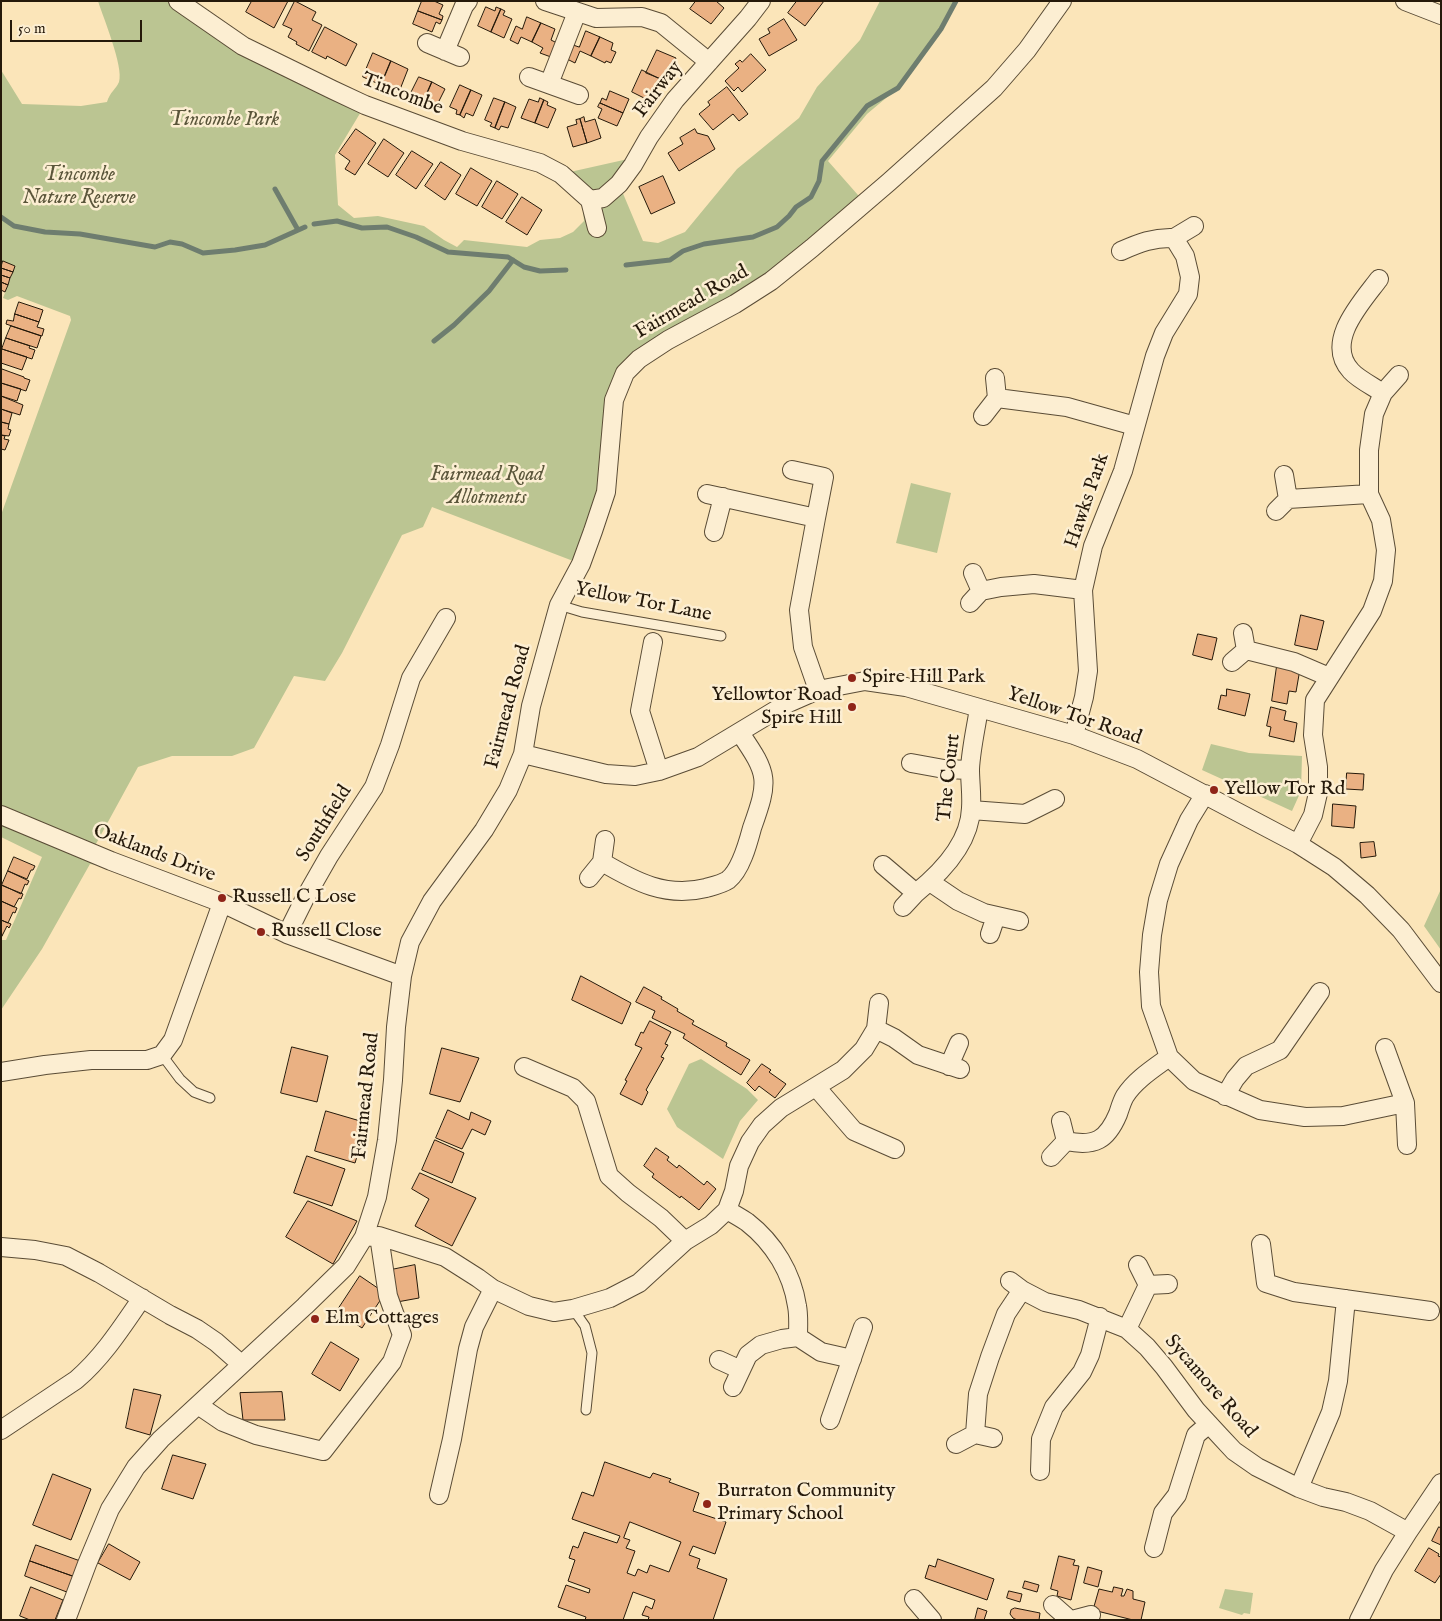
<!DOCTYPE html>
<style>
body{margin:0}
#map{position:relative;width:1442px;height:1621px;overflow:hidden;background:#fbe5b9;font-family:"IM FELL English",serif}
canvas{display:block}
.frame{position:absolute;inset:0;border:2px solid #25190a;pointer-events:none}
.scale{position:absolute;left:10px;top:20px;width:132px;height:22px;box-sizing:border-box;border:2px solid #25190a;border-top:0;padding-left:6px;font-size:15px;line-height:18px;white-space:nowrap;color:#25190a;-webkit-text-stroke:4px #fceed2;paint-order:stroke}
</style>
<div id="map">
<canvas width="1442" height="1621"></canvas>
<div class="frame"></div>
<div class="scale">50 m</div>
</div>
<script>
const c = document.querySelector('canvas').getContext('2d');
c.lineJoin = 'round';
function paint(path, color) { c.fillStyle = color; c.fill(path, 'evenodd'); }
function strokePath(path, color, width, dash) { c.strokeStyle = color; c.lineWidth = width; c.lineCap = dash ? 'butt' : 'round'; c.setLineDash(dash || []); c.stroke(path); }
function drawText(font, color, halo, rows, align = 'center') {
  c.font = font + ' "IM FELL English",serif'; c.lineWidth = 5; c.setLineDash([]); c.textBaseline = 'middle'; c.strokeStyle = halo; c.fillStyle = color; for (const [text, x, y, turn = 0] of rows) {
    c.save(); c.translate(x, y); c.rotate((+turn || 0) * Math.PI / 180); c.textAlign = isNaN(turn) ? turn : align; if (halo) c.strokeText(text, 0, 0); c.fillText(text, 0, 0); c.restore();
  }
}
paint(new Path2D(`
 M98,1H178L365,105L335,155L338,205L354,218L378,216L424,226L444,240L457,247L464,240L527,247L540,240L560,238L573,232L584,221L583,211L590,200L561,174L637,157L619,184L643,241L658,243L685,232L737,169L799,118L817,87L860,40L880,1H955L946,20L898,88L867,114L828,161L865,203L776,277L632,365L581,564L432,507L423,527L402,535L342,653L325,681L294,676L254,748L232,756H172L138,767L91,853L97,865L90,864L42,949L1,1010V940H6L42,857L1,837V515L71,320L70,316L17,296L8,300L3,298L15,266L1,261V70L22,104L81,106L107,102C110,92 116,89 119,82C124,67 103,17 98,1Z
 M911,483L951,493L937,553L896,543Z
 M1211,744L1249,753L1302,756L1301,791L1292,811L1202,770Z
 M1441,889V950L1424,926Z
 M701,1059L747,1089L758,1100L740,1121L723,1159L677,1127L667,1109L689,1064Z
 M1225,1589L1253,1593L1250,1614L1244,1613L1242,1615L1219,1608Z`), '#bbc592');
strokePath(new Path2D(`
 M275,189L298,230
 M1,217L14,226L45,232L80,234L155,247L170,242L182,244L203,253L235,250L265,245L305,227
 M314,224L337,221L362,228L387,227L416,237L448,252L508,257L524,267L540,271L566,270
 M626,265L670,260L683,251L704,244L753,237L777,227L789,216L796,207L811,197L819,181L822,161L867,106L898,88L941,29L956,1
 M434,341L454,325L489,291L513,260`), '#6e7d6f', 5);
const building = new Path2D(`
 M252,1H288L274,28L246,12Z
 M295,1L316,12L312,20L322,25L309,51L296,44L297,42L288,37L292,29L283,25Z
 M422,1H434L443,5L439,14L443,16L442,20L418,11Z
 M696,1H716L724,8L711,24L690,9Z
 M797,1H824L805,26L788,13Z
 M486,7L495,11L496,7L501,9L491,32L478,26Z
 M501,9L505,11L503,15L512,19L504,38L491,32Z
 M418,11L442,20L440,24L436,22L432,32L413,24Z
 M527,17L541,23L532,42L521,37L518,44L510,40L516,26L522,29Z
 M784,19L797,40L769,56L759,39L770,33L768,29Z
 M541,23L555,29L551,40L557,43L551,57L540,53L543,48L532,42Z
 M325,27L357,44L346,66L327,56L326,59L312,52Z
 M586,31L600,37L591,56L580,51L575,63L567,59L573,45L579,47Z
 M600,37L613,43L611,50L616,52L611,63L606,61L605,63L591,56Z
 M657,50L676,58L666,81L646,73Z
 M373,53L391,61L381,85L363,77Z
 M751,54L766,70L742,92L738,87L734,91L725,81L739,68L735,64L740,60L742,62Z
 M391,61L408,69L399,92L381,85Z
 M642,70L660,79L650,101L632,92Z
 M419,77L432,82L422,105L417,103L419,99L410,95Z
 M432,82L445,89L436,107L428,103L426,107L422,105Z
 M460,85L471,90L460,115L456,114L457,110L450,107Z
 M727,87L748,114L739,121L733,114L713,130L699,114L710,105L708,102Z
 M471,90L482,95L473,116L466,113L464,118L460,115Z
 M610,91L629,99L623,113L600,103L602,98L606,100Z
 M494,98L505,102L495,128L490,126L492,123L485,120Z
 M540,98L544,100L535,123L521,118L529,99L538,102Z
 M544,100L548,102L547,105L556,109L548,128L535,123Z
 M505,102L516,107L508,128L501,126L499,130L495,128Z
 M600,103L623,113L617,126L598,118L602,109L598,107Z
 M584,117L585,122L595,119L601,138L587,143L580,119Z
 M580,119L587,143L573,147L567,127L577,124L576,120Z
 M356,129L376,143L355,175L345,169L350,161L339,153Z
 M695,129L697,133L708,136L715,149L679,171L668,153L683,144L680,138Z
 M384,139L404,153L388,177L368,164Z
 M412,151L433,164L416,189L396,175Z
 M441,162L461,175L445,200L425,186Z
 M471,168L492,181L477,206L456,194Z
 M663,176L675,203L651,214L639,187Z
 M497,181L518,194L502,219L482,207Z
 M522,197L542,210L527,235L506,222Z
 M3,261L15,266L13,272L1,268Z
 M1,268L13,272L10,278L1,275Z
 M1,275L10,278L8,285L1,282Z
 M1,282L8,285L5,292L1,290Z
 M19,302L43,310L39,322L15,314Z
 M15,314L39,322L37,327L44,329L42,336L6,324L7,320L13,321Z
 M11,326L41,336L37,348L6,338Z
 M6,338L30,346L29,348L35,350L32,359L2,349Z
 M2,349L27,357L22,370L1,363Z
 M2,369L24,377V378L30,380L26,391L1,383Z
 M1,383L21,389L17,401L1,396Z
 M1,396L23,405L20,415L1,409Z
 M1,409L12,413L9,424L1,422Z
 M1,422L9,424L8,429L11,430L9,436L1,435Z
 M1,435L5,436L4,439L9,440L5,450L1,449Z
 M1301,615L1324,621L1317,650L1295,645Z
 M1198,634L1217,638L1212,660L1193,655Z
 M1277,666L1300,669L1296,692L1289,691L1287,704L1272,701Z
 M1227,689L1250,694L1245,716L1218,709L1221,695L1226,696Z
 M1271,707L1286,711L1284,720L1297,723L1294,742L1269,736L1271,727L1267,726Z
 M1347,773L1364,774L1363,790L1346,789Z
 M1333,804L1356,806L1354,828L1332,826Z
 M1374,842L1376,856L1361,858L1360,843Z
 M14,857L35,866L33,870H31L27,879L8,871Z
 M8,871L29,881L27,885L25,884L21,894L2,885Z
 M1,885L23,894L21,899L19,898L14,907L1,901Z
 M1,901L17,908L15,913L13,912L8,923L1,920Z
 M1,920L11,924L9,928L7,926L2,936Z
 M581,976L631,1003L622,1024L572,1000Z
 M644,987L662,997L661,999L678,1009L677,1011L694,1021L692,1024L727,1043L726,1046L750,1060L741,1075L683,1038L685,1034L652,1018L655,1011L636,1002Z
 M650,1021L671,1032L665,1044L668,1045L661,1057L664,1058L646,1090L648,1092L642,1105L620,1094L627,1081L625,1080L642,1048L635,1045L641,1032L643,1033Z
 M292,1047L328,1056L317,1102L281,1093Z
 M442,1048L479,1058L460,1102L430,1094Z
 M762,1064L771,1070L769,1072L786,1084L775,1098L759,1086L755,1091L747,1083Z
 M448,1110L469,1120L471,1112L491,1121L485,1135L472,1129L462,1149L436,1138Z
 M326,1111L367,1123L355,1163L315,1151Z
 M435,1140L464,1153L452,1183L422,1170Z
 M656,1148L669,1157L667,1160L677,1168L679,1165L704,1185L707,1181L716,1189L699,1210L681,1196L680,1198L652,1177L654,1174L644,1166Z
 M307,1156L345,1169L332,1206L294,1193Z
 M420,1173L476,1198L452,1246L415,1226L429,1199L412,1189Z
 M308,1201L357,1221L333,1264L286,1237Z
 M415,1265L419,1298L397,1302L391,1270Z
 M360,1276L385,1293L362,1328L337,1311Z
 M331,1342L359,1359L340,1391L312,1374Z
 M134,1389L161,1395L150,1435L126,1428Z
 M282,1392L285,1420H243L240,1393Z
 M173,1455L206,1464L193,1499L162,1489Z
 M605,1462L650,1478L653,1473L671,1479L669,1482L699,1493L693,1511L726,1522L715,1554L693,1546L689,1555L700,1559L697,1568L727,1579L713,1620H648L649,1617L642,1615L646,1606L652,1609L655,1600L633,1592L623,1620H585L586,1617L558,1607L566,1585L589,1593L590,1589L568,1581L575,1560L569,1558L573,1546L578,1548L584,1532L617,1543L620,1536L572,1519L582,1492L593,1496ZM630,1522L681,1542L669,1572L650,1565L647,1573L638,1569L635,1576L627,1573L635,1551L626,1548L630,1540L624,1538Z
 M53,1474L91,1489L71,1540L33,1525Z
 M1439,1527L1441,1528V1545L1432,1541Z
 M109,1544L140,1562L130,1580L98,1563Z
 M36,1545L83,1562L78,1578L30,1561Z
 M1429,1548L1439,1554L1438,1556L1441,1557V1574L1435,1583L1415,1571Z
 M1059,1556L1075,1560L1073,1565L1079,1566L1071,1600L1057,1596L1058,1591L1051,1589Z
 M938,1559L994,1579L987,1600L925,1578L929,1565L935,1567Z
 M30,1561L78,1578L72,1594L25,1576Z
 M1088,1567L1102,1571L1098,1587L1084,1583Z
 M1025,1581L1039,1585L1037,1592L1023,1588Z
 M31,1587L63,1600L55,1620H30L20,1616Z
 M1114,1587L1123,1589L1121,1596H1124L1127,1589L1133,1591V1599L1145,1602L1141,1620H1133L1093,1610L1099,1589L1112,1592Z
 M1009,1591L1022,1594L1020,1602L1007,1598Z
 M978,1608L987,1611L984,1620H975Z
 M1015,1608L1040,1613L1039,1620H1017L1013,1618L1010,1614L1011,1610Z`);
paint(building, '#eab183');
strokePath(building, '#25190a', 1);
const service = new Path2D(`
 M559,605L582,612L721,636
 M162,1055L180,1079L194,1092L210,1098
 M573,1309L585,1326L592,1353L586,1410`);
const minor = new Path2D(`
 M178,1L243,46L333,90L365,105L462,141L540,163L561,174L590,200L597,228
 M545,1L596,18L642,17L661,23L709,62
 M1405,1L1441,15
 M427,43L460,57
 M445,51L464,6L468,1
 M529,77L579,95
 M549,84L577,12
 M590,200L603,198L619,184L633,165L649,137L675,100L748,18L761,1
 M1174,238L1194,226
 M1379,279C1361,303 1324,342 1351,371C1358,379 1374,387 1383,393
 M997,398L1067,407L1135,426
 M983,416L997,398L995,378
 M792,470L824,477L816,518
 M1284,475L1288,499L1369,494
 M707,494L816,518L799,610L803,647L818,690
 M1276,511L1288,499
 M714,532L723,497
 M981,591L1001,587L1034,584L1083,590
 M970,603L981,591L973,573
 M1243,633L1246,650
 M653,642L640,711L659,771
 M1232,662L1246,650L1294,662L1329,677
 M1074,735L1084,697L1088,671L1083,590L1093,546L1123,471L1155,356L1164,333L1188,294L1190,277L1185,256L1174,238C1154,237 1139,243 1121,251
 M523,754L606,774L635,776L659,771L698,757L786,704L818,690L865,681L906,687L1074,735L1137,759L1298,844L1334,867L1367,895L1401,930L1441,983
 M911,763L944,769L970,770
 M1205,794L1189,820L1169,864L1158,900L1152,935L1149,972L1151,1006L1169,1057L1194,1081L1260,1110L1305,1117L1343,1116L1405,1103
 M971,810L1025,814L1055,799
 M1,815L111,861L222,903L287,934L402,976
 M1298,844L1313,815L1318,793V767L1313,735L1315,700L1372,611L1383,581L1386,550L1381,520L1369,494V450L1374,414L1383,393L1399,375
 M602,862C636,882 666,898 706,888C713,886 722,884 728,880C741,870 748,843 752,828C769,780 769,775 740,733
 M883,865L916,893C942,872 970,843 971,808C972,795 970,782 970,769C971,749 976,728 979,708
 M589,878L602,862L605,840
 M930,882L958,901L984,913L1019,921
 M903,907L916,893
 M287,934L305,898L329,856L374,787L390,745L411,678L446,618
 M990,934L996,916
 M876,1029L894,1038L918,1055L960,1069
 M1385,1048L1405,1103L1407,1145
 M949,1066L959,1043
 M524,1067L573,1088L586,1101L609,1176L628,1193L661,1218L685,1241
 M1,1072L45,1065L91,1060H147L162,1055L173,1040L222,903
 M816,1087L854,1131L895,1149
 M1225,1096L1235,1079L1246,1066L1280,1050L1320,992
 M1066,1141C1095,1147 1107,1140 1118,1114C1120,1108 1122,1101 1125,1096C1135,1080 1154,1068 1169,1057
 M1051,1157L1066,1141L1061,1121
 M727,1210C734,1214 741,1218 747,1222C774,1243 792,1273 797,1306C799,1316 798,1327 798,1337
 M364,1237L379,1236L445,1257L478,1278L493,1289L529,1306L554,1312L573,1309L610,1298L639,1283L685,1241L711,1225L727,1210L734,1191L739,1166L750,1142L762,1125L781,1108L843,1070L864,1049L876,1029L879,1003
 M1261,1244L1266,1283L1294,1292L1430,1311
 M1,1247L35,1250L66,1256L99,1273L170,1315L197,1329L216,1342L241,1364
 M1138,1265L1148,1285L1168,1284
 M1010,1281L1022,1290L1045,1302L1079,1310L1127,1329L1147,1347L1164,1367L1196,1410L1220,1436L1234,1451L1257,1467L1299,1488L1323,1497L1346,1502L1370,1511L1408,1532
 M1127,1329L1148,1285
 M719,1360L741,1370
 M733,1387L748,1355L761,1345L782,1339L798,1337L821,1352L852,1359
 M198,1405L223,1422L256,1435L323,1451L392,1362L402,1335L388,1296L379,1236
 M830,1420L863,1327
 M1,1430L76,1380C103,1357 122,1327 142,1298
 M975,1434L978,1394L990,1357L1006,1314L1022,1290
 M956,1444L975,1434L993,1438
 M1040,1471L1041,1439L1054,1407L1082,1372L1090,1355L1100,1317
 M1299,1488L1331,1412L1338,1381L1346,1299
 M439,1495L452,1439L468,1349L474,1327L493,1289
 M1154,1548L1163,1513L1177,1495L1196,1435L1209,1424
 M914,1599L932,1620
 M1053,1605L1070,1620
 M66,1620L87,1564L110,1509L136,1467L161,1439L305,1306L346,1266L364,1237L377,1197L387,1140L393,1080L396,1027L402,976L410,942L432,901L484,830L508,790L523,754L531,706L559,605L581,564L593,531L606,492L614,400L625,373L639,359L668,340L735,304L771,281L812,248L889,182L994,88L1027,50L1062,1
 M1072,1620L1091,1615
 M1359,1620L1384,1570L1408,1532L1441,1483`);
strokePath(service, '#5a4c36', 11);
strokePath(minor, '#5a4c36', 20);
strokePath(service, '#fceed2', 9);
strokePath(minor, '#fceed2', 18);
for (const [x, y, r, color] of [
 [852,678,5,"#8f2418"],
 [852,707,5,"#8f2418"],
 [1214,790,5,"#8f2418"],
 [222,898,5,"#8f2418"],
 [261,932,5,"#8f2418"],
 [315,1319,5,"#8f2418"],
 [707,1504,5,"#8f2418"]
]) { const dot = new Path2D(); dot.arc(x, y, r, 0, 2 * Math.PI); c.fillStyle = color; c.fill(dot); strokePath(dot, '#fceed2', 2); }
drawText('20px', '#25190a', '#fceed2', [
 ["Fairway",659,90,-52],
 ["Tincombe",402,95,21],
 ["Fairmead Road",692,303,-30],
 ["Hawks Park",1088,501,-71],
 ["Yellow Tor Lane",643,603,11],
 ["Fairmead Road",509,707,-75],
 ["Yellow Tor Road",1074,717,19],
 ["The Court",950,778,-84],
 ["Southfield",325,824,-58],
 ["Oaklands Drive",154,854,21],
 ["Fairmead Road",367,1096,-84],
 ["Sycamore Road",1210,1387,49]
]);
drawText('italic 20px', '#5a553a', '#fceed2', [
 ["Tincombe Park",224,121],
 ["Tincombe",79,176],
 ["Nature Reserve",79,199],
 ["Fairmead Road",487,476],
 ["Allotments",487,499]
]);
drawText('20px', '#25190a', '#fceed2', [
 ["Spire Hill Park",862,678],
 ["Yellowtor Road",842,696,"right"],
 ["Spire Hill",842,719,"right"],
 ["Yellow Tor Rd",1224,790],
 ["Russell C Lose",232,898],
 ["Russell Close",271,932],
 ["Elm Cottages",325,1319],
 ["Burraton Community",717,1492],
 ["Primary School",717,1515]
], 'left');
</script>
